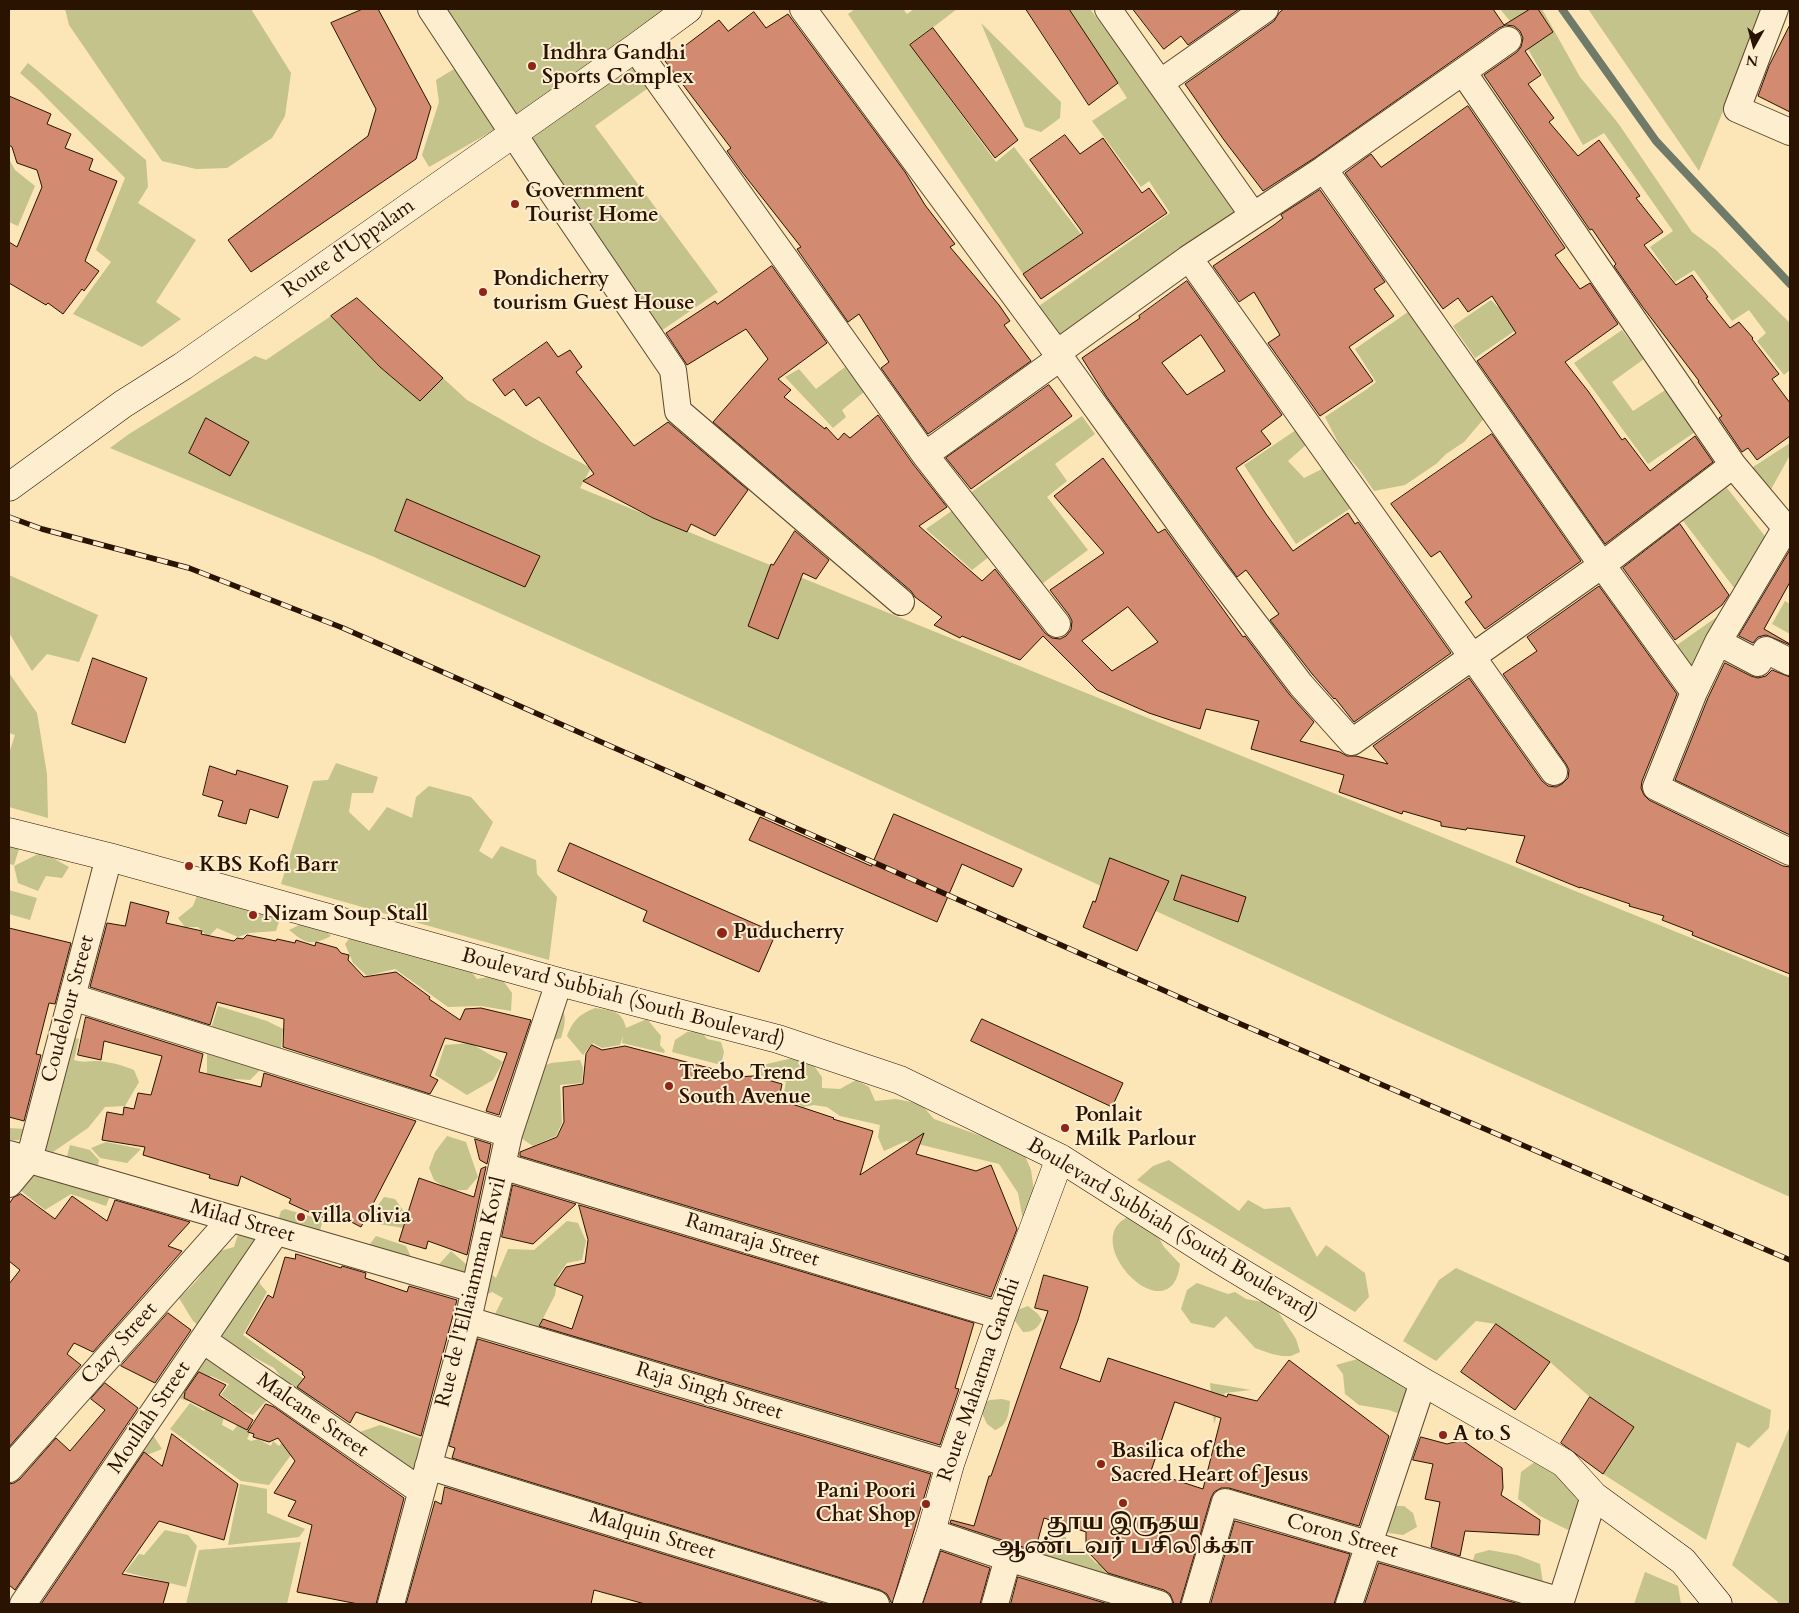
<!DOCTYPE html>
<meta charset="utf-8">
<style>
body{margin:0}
#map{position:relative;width:1799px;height:1613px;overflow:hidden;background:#fce5b7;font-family:Cardo,serif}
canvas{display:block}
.frame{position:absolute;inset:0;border:10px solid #2a1300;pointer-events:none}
.north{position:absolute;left:1729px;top:20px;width:50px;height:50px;-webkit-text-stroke:4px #fdeed0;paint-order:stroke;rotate:187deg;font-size:14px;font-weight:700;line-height:20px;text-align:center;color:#2a1300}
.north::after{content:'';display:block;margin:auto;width:18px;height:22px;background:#2a1300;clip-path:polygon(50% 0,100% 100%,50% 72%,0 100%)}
</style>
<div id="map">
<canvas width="1799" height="1613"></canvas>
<div class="frame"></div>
<div class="north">N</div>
</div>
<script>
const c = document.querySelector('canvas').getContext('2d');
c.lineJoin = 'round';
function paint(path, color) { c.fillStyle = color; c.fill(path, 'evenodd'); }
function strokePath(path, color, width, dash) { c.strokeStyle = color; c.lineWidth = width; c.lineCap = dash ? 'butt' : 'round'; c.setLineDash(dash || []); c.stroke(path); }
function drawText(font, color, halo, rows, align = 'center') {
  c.font = font + ' Cardo,"Noto Serif Tamil",serif'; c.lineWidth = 4; c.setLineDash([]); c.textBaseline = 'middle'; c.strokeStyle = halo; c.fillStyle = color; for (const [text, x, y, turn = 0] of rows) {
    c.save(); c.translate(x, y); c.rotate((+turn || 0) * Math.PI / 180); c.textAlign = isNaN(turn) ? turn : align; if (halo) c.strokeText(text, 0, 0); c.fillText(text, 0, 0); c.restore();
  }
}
paint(new Path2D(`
 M65,9H251L291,73L285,116L272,138L227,168L196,169L162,161L69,25Z
 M432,9H668L514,122Z
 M855,9H903L907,14L914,9H957L910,45L996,162L1014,147L1081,234L1023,274L848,14Z
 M1069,9H1090L1246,214L1066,342L1039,306L1170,213L1149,181L1141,187L1092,121L1127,98Z
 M1500,9H1530L1510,21Z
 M1538,9H1542L1580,77L1618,123L1692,232L1716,250L1790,323V370L1784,375L1757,341L1766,333L1749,310L1732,321L1694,270L1675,282L1650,247L1673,231L1604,133L1583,145L1528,49L1553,32Z
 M1588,9H1764L1699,171Z
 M981,23L1061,102L1060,118L1041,132L1025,127Z
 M631,60L651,86L595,126L718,292L658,333L525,135Z
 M28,63L146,160L148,187L138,203L196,240L156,302L181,319L142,347L73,314L111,262L96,250L125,178L37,88L20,73Z
 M459,66L496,129L429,167L422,155L439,102L436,80Z
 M9,159L15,170L35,186L18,226L9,222Z
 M1521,292L1538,315L1475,358L1453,326L1491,300L1498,307Z
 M1415,307L1486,416L1464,442L1446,454L1436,464L1405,485L1374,491L1358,468L1342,450L1325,417L1367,389L1376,382L1355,349Z
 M331,316L383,370L420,401L443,378L467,400L539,441L591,468L580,488L1790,978V1197L1394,1020L723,713L374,557L110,448L129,434L255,356L266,360Z
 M1622,330L1644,359L1612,382L1633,411L1670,387L1701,428L1648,464L1574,363Z
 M845,367L864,392L842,410L846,417L833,428L785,377L799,369L816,389Z
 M1082,416L1095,434L1055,464L1067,481L1047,497L1088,550L1039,586L970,493Z
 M1296,430L1307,444L1288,461L1304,478L1322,469L1354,506L1296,544L1244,465Z
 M1790,443V455L1769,493L1750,469Z
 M1727,488L1768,540L1735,589L1681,518Z
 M953,510L990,556L972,570L926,529Z
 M9,575L98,615L79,662L47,654L32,671L9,633Z
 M1785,601L1790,604V634L1772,624Z
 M1731,607L1695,676L1677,645Z
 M9,673L37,713L47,774L48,818L9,807V753L15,735L9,733Z
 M336,763L378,777L373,793H352L349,812L369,831L387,807L412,818L416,797L429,786L471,797L493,822L479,851L492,859L501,846L536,860L537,874L557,897L549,960L281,884L313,781L328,780Z
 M9,846L19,849L14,865L9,864Z
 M42,852L69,867L62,878L46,876L38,891L18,883L14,866Z
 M9,890L37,898L30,920L9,914Z
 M198,893L281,915L276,931L249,933L238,937L217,928L208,937L198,927H185L178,918L193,906Z
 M303,923L324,928L331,936C311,946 306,944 289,930Z
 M354,933L438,963L448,956L466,965L477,979L499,975L512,993L511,1011L481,1006L448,1007L395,969L367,976L353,963L345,944Z
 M557,996C566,1014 567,1019 561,1038L551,1041Z
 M218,1006L267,1021L283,1029L280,1057L209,1035Z
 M595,1008C612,1011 622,1010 626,1028L647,1019L661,1036L660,1045L665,1051L664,1053L622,1043L623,1036L620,1045L602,1048L593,1043L583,1055L567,1036C573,1020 580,1014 595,1008Z
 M703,1030L704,1035L707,1039L721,1042L724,1052L721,1065L672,1052L675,1040L687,1032Z
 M68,1036L79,1039L74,1060C83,1063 89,1061 98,1061C111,1062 122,1065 134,1070L139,1082L125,1106L105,1107L88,1128L53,1152L37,1148Z
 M470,1043L503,1062L493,1080L467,1095L435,1075L445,1045Z
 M207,1045L268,1062L250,1080L236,1079L222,1084L207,1074Z
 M806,1055L822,1077V1088L840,1089L856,1080L869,1087L875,1101L896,1099L921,1104L934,1119L1023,1151L1031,1170L1037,1212L1026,1237L1018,1193L999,1164L906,1141L884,1151L878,1137L880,1125L840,1116L827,1107L814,1105L803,1107L797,1103L796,1096L784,1092L786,1082L755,1074L758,1066Z
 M580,1060L583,1068L582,1083L560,1085L562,1123L556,1136L533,1146L524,1140L513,1130L534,1070L551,1063Z
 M9,1128L25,1129L19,1140H9Z
 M447,1136L466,1142L478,1177L467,1190H449L434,1180L429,1168L435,1152Z
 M106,1142L141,1149L127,1163L100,1158L91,1148Z
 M70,1145L90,1150L99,1160L96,1172L65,1164Z
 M1169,1160L1239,1211L1248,1200L1264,1209L1290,1207L1317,1257L1326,1245L1365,1273L1369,1297L1355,1312L1137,1180L1153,1166Z
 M33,1165L111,1193L106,1206L71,1194L45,1210L15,1186Z
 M384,1197L395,1199L405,1213L403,1228L373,1223L376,1208Z
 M285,1209L323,1220L320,1231L285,1227L279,1217L281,1211Z
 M1131,1215L1154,1229L1164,1247L1180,1264C1172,1329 1096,1261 1116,1227C1120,1221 1126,1218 1131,1215Z
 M567,1221L578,1223L586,1241L582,1260L567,1263L558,1276L555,1295L538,1328L545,1327L604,1345L597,1355L492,1320L503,1298L492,1292L476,1300L483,1268L496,1278L508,1249L534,1250Z
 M238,1234L257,1239L203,1329L193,1321L179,1298C195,1283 204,1276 209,1254L234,1247Z
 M376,1236L406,1246L414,1264L364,1252Z
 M451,1251L475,1272L467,1281L432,1272Z
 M1456,1268L1771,1410L1769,1428L1749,1448L1737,1442L1706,1540L1603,1474L1634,1427L1590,1397L1550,1362L1496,1324L1476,1321L1436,1361L1403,1341L1439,1280Z
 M259,1274L260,1284L267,1292L243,1335L322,1392L318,1402L285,1382L274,1368L222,1340V1320Z
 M1197,1283L1228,1294L1235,1292L1246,1299L1273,1304L1296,1339L1300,1352L1291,1356H1282L1272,1354L1255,1348L1226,1316L1214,1328L1191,1323L1181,1309L1187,1290Z
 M1028,1306L1038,1314L1042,1320C1037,1329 1033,1332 1023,1332L1013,1318V1312Z
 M204,1343L280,1407L266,1401L253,1415L234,1408V1404L221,1395L229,1384L211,1376L188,1401L168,1395Z
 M1372,1355L1418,1376L1406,1416L1389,1410L1359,1405L1345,1394L1343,1374L1336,1365Z
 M1210,1383L1251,1390L1225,1393L1214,1424Z
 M1002,1399L1010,1401C1009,1413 1008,1426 995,1430L987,1424L981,1411L983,1403L990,1400Z
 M190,1403L204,1411L210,1405L225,1412L222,1425L233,1431L242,1419L253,1426L247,1439L251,1441L258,1439L271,1446L273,1441L279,1446L285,1439L292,1440L310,1416L313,1425L269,1485L241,1481L170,1429Z
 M380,1425L428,1441L419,1477L354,1434Z
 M1790,1426V1604H1777L1778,1602L1732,1565Z
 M153,1435L162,1449L142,1457L131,1489L107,1487Z
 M1536,1461L1593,1492L1585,1518L1568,1530L1540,1516L1518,1499L1521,1472Z
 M240,1484L267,1489V1513L305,1529L299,1537L228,1545Z
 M1394,1506H1404L1413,1513L1417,1527L1403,1535L1389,1533L1384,1523Z
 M165,1530L188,1535L197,1546L186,1587L125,1572L139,1554L144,1555Z
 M1048,1535L1066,1537L1068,1548L1074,1550L1082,1549L1096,1563L1113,1569L1122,1576L1115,1585L1042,1560L1041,1542Z
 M301,1542L287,1604H186L199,1550Z
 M1489,1550L1517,1555L1540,1564L1543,1583L1472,1563L1475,1554Z
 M1645,1572L1678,1586L1681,1604H1634Z`), '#c3c38b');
strokePath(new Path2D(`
 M1562,9L1656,141L1790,284`), '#707a69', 8);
const building = new Path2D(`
 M363,9H378L431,107L416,159L251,272L228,240L368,136L376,109L331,23Z
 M1026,9H1069L1118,83L1089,105Z
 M1133,9H1239L1188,45L1181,36L1164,49Z
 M1284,9H1493L1504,25L1530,9H1538L1553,32L1525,51L1541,75L1528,84L1554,118L1549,122L1578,156L1599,140L1640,196L1636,198L1663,232L1644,245L1676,285L1692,275L1708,297L1706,298L1730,328L1739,322L1753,338L1752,339L1779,374L1772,379L1790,403V436L1757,460L1748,448L1742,452L1719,418L1722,416L1698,382L1699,381L1642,306L1614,266L1616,264L1592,229L1590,230L1484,75L1517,52L1521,47L1523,38L1520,31L1514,26L1506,25L1499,28L1316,157L1263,191L1224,140L1185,84L1274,21L1279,13Z
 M754,12L766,28L788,14L905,172L925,205L955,244L950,247L999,305L1010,321L1004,325L1031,361L928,434L881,368L889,362L859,314L848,322L797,249L801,247L742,172L727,151L731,148L665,61L719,20L728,31Z
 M1790,25V112L1758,96L1769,66Z
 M933,28L1018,140L995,158L910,45Z
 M9,96L51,114L47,124L71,134L65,148L93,159L89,170L117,181L85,261L99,271L84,291L82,289L63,314L48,303L46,305L9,283V242L17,247L42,187L37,170L17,163L12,147L9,145Z
 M1468,106L1565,248L1555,255L1580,289L1590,283L1618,324L1565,362L1588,391L1622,440L1625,438L1650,471L1695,436L1713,462L1605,544L1477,361L1516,333L1492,296L1468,312L1458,298L1443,309L1345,173L1371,154L1381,167Z
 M1065,135L1080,154L1103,138L1142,193L1149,188L1167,213L1041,299L1023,274L1083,233L1030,160Z
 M1320,190L1385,282L1374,289L1394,316L1349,347L1373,381L1320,416L1268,343L1280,335L1254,292L1239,302L1213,266L1274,225L1283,218L1281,215Z
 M772,266L827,343L778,379L791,390L784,397L825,429L826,427L838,440L844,433L850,438L878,415L913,464L947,507L919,526L982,581L995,569L1045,633L1052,638L1060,639L1066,636L1071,630L1072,621L1069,615L1050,590L1104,553L1054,496L1103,458L1158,533L1165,529L1243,637L1245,636L1289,694L1314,722L1300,741L1340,752L1347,756H1356L1388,764L1373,746L1469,678L1542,781L1548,786L1556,787L1562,784L1568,778L1569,770L1566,764L1503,674L1537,651L1527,637L1599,586L1677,694L1642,781L1641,788L1644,795L1649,800L1783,866L1790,867V974L1692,935L1693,932L1662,920L1664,916L1629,906L1630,904L1580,887V888L1516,862L1525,836L1467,828L1466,830L1441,826V822L1403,811L1402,814L1339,792L1344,775L1251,749L1259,721L1206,709L1200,729L1173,721L1149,713L1097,690L1043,636L1020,660L962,636L960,638L934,625L942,617L915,597L911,591L713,422L768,359L746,329L687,365L666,333L715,301L717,304ZM1128,607L1158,642L1112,671L1082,641Z
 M1187,281L1282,415L1261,431L1271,444L1236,468L1266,514L1293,551L1348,513L1355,524L1358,522L1451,653L1354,722L1335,698L1334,699L1313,675L1270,620L1279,614L1246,570L1237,577L1218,551L1106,396L1082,358L1140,318L1139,316ZM1201,335L1225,371L1187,395L1162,363Z
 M357,298L443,378L420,401L380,367L331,316Z
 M547,342L558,357L570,350L582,367L576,372L634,446L668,422L748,490L715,536L691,524L687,532L653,518L583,481L594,474L539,397L526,406L514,389L505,396L493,380Z
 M1049,385L1072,416L971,489L946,458Z
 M206,418L249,442L230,476L189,453Z
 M1492,434L1581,561L1485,629L1465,602L1472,597L1440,551L1431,557L1391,504Z
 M407,499L540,556L525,587L395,531Z
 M1680,524L1729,595L1722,605L1675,640L1623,568Z
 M795,531L829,560L816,579L803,573L778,639L748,626L771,564L773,565Z
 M1790,550V582L1764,629L1790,644V645L1766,635L1758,637L1753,643L1739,636Z
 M93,658L147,678L125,743L72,724Z
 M1725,663L1751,676L1758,678L1766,676L1772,670L1790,677V835L1675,780L1708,698Z
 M210,766L236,775L237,770L288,786L278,818L250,809L246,824L218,816L223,801L203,795Z
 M894,814L1022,869L1013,887L962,864L937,922L749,840L760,817L871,866Z
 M570,843L776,933L759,972L643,921L647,911L558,871Z
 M1110,858L1169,881L1137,951L1083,927L1093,901L1095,902Z
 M1182,875L1246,897L1238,922L1174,900Z
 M131,902L169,912L166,923L202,931L201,934L234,941L237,938L243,939L247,935L276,941L277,939L295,943L296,940L315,946L316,942L337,948L341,953L349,955L348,960L364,977L396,972L430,997L429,999L460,1020L465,1009L481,1008L531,1020L499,1115L486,1111L507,1053L445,1038L430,1076L438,1080L430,1094L283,1047L284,1019L217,1002L210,1025L90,987L107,923L125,926Z
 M9,928L71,943L55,1004L49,1003L36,1054L41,1055L24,1121L9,1117Z
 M86,1017L203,1054L199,1072L261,1087L264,1073L416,1121L361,1227L328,1210L325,1218L313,1214L289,1203L291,1199L241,1176L238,1186L209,1178L210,1175L143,1155L145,1147L102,1140L107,1112L123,1115L124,1107L134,1109L138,1093L151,1095L162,1056L104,1041L101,1060L78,1055Z
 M982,1019L1123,1083L1112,1107L971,1041Z
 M592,1045L602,1050L625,1046L717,1070L714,1078L754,1076L782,1084L780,1094L794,1098L792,1104L834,1118L833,1119L873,1131L860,1175L924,1133L916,1154L976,1171L991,1165L1017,1229L991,1297L520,1156V1152L557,1137L564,1122L563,1087L583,1084L586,1054Z
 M475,1139L491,1144L487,1164L480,1160Z
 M486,1167L467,1255L428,1241L426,1249L399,1241L419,1178L474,1197L481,1169Z
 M513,1185L576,1204L533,1244L502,1237Z
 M21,1194L55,1219L72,1196L107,1221L115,1200L190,1222L168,1246L182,1251L93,1352L74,1343L67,1354L81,1365L9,1447V1284L20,1270L9,1261V1204L13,1198Z
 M579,1205L974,1323L955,1388L959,1389L940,1445L539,1326L543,1319L572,1329L583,1296L554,1285L566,1267L585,1263L588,1240Z
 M296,1254L341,1268L342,1266L366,1273L365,1278L407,1292L409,1286L457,1300L421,1436L356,1412L350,1423L297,1387L305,1377L302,1374L303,1372L246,1333L268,1295L273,1298L285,1257L295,1259Z
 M1044,1275L1088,1287L1078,1320L1060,1368L1100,1382L1108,1358L1227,1397L1228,1394L1257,1401L1289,1360L1389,1436L1359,1526L1229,1488H1221L1214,1492L1211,1498L1180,1604H1174L1170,1594L1164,1590L1108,1573L1089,1553L1086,1547V1532L1044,1518L1035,1551L950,1523L951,1520L974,1526L989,1476H991L1048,1311L1035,1308ZM1175,1402L1221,1418L1203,1489L1151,1472Z
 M168,1313L191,1330L155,1383L121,1366Z
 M1496,1324L1550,1362L1515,1410L1461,1372Z
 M478,1339L931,1474L892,1604L887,1594L880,1590L452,1458L455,1448L449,1446Z
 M199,1372L226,1385L219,1395L253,1420L247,1430L184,1398L185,1392Z
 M105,1383L138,1408L15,1590L9,1585V1484L14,1483L20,1479L56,1438L70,1451L105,1410L91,1399Z
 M1590,1397L1634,1427L1603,1474L1561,1443Z
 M266,1404L274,1407L404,1498L376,1604H358L297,1592L312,1525L288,1516L296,1501L274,1493L295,1461L278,1438L269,1442L253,1437L254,1434L248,1432Z
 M172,1434L238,1484L224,1540L159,1521L122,1574L169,1583L163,1604H41L144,1452L162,1466Z
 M1421,1437L1447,1444L1462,1440L1502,1468L1503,1488L1501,1495L1540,1520L1539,1535L1465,1531L1460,1556L1431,1547L1440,1502L1425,1499L1433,1464L1413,1460Z
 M445,1487L826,1604H645L594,1590L591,1604H406L435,1501L441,1504Z
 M1235,1521L1350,1554L1334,1604H1211Z
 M941,1551L990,1568L980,1604H923Z
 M1379,1563L1519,1604H1365Z
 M1018,1577L1108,1604H1011Z`);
paint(building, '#d28a70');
strokePath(building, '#2a1300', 1);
const street = new Path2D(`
 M431,9L536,168L673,370L678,411L901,602
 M803,9L1057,353L1206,560L1301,685L1352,742L1602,565L1733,465
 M1108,9L1253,215
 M1775,9L1737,109L1790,132
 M635,48L925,455L1057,624
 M1463,72L1733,465L1790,533
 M1160,83L1265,9
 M1324,169L1602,565L1694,692
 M1189,258L1554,772
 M1057,353L1189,258L1324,169L1508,40
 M925,455L1060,358
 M1785,529L1718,642L1694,692L1656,787L1790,852
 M1718,642L1758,663L1766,650L1790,662
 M72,997L509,1134
 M9,1154L474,1289
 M502,1166L1001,1316
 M9,1184L29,1160L109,857
 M468,1320L950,1464
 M203,1340L421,1491
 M428,1466L876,1604
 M9,1469L231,1219
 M931,1532L1008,1558L1159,1604
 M23,1604L276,1232
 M391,1604L468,1320L509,1134L559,982
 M995,1604L1008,1558
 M1195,1604L1225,1502L1561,1601
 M1349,1604L1423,1382
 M1560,1604L1594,1496`);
const secondary = new Path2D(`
 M9,487L123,404L183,366L635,48L688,9
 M9,832L109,857L559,982L778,1039L900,1080L1060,1158L1217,1258L1423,1382L1564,1463L1594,1496L1683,1561L1718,1604
 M907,1604L931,1532L950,1464L1001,1316L1060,1158`);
strokePath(street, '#5e482e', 28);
strokePath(secondary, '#2a1300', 29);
strokePath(street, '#fdeed0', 26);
strokePath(secondary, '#fdeed0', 28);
const rail = new Path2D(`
 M9,517L42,529L189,568L343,628L1215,1013L1790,1260`);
strokePath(rail, '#2a1300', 5.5);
strokePath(rail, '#fdeed0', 4, [11]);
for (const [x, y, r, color] of [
 [532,66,5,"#8f2418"],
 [515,204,5,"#8f2418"],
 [483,292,5,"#8f2418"],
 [189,866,5,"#8f2418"],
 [253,915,5,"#8f2418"],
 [722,933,6,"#8f2418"],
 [669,1086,5,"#8f2418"],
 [1065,1128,5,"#8f2418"],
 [301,1217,5,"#8f2418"],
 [1443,1435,5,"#8f2418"],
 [1101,1464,5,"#8f2418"],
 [1123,1503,5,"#8f2418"],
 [926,1504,5,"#8f2418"]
]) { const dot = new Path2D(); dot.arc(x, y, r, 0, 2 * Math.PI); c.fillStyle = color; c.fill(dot); strokePath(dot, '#fdeed0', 2); }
drawText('bold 21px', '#2a1300', '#fdeed0', [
 ["Indhra Gandhi",542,54],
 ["Sports Complex",542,78],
 ["Government",525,192],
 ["Tourist Home",525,216],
 ["Pondicherry",493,280],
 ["tourism Guest House",493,304],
 ["KBS Kofi Barr",199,866],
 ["Nizam Soup Stall",263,915],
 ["Puducherry",733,933],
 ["Treebo Trend",679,1074],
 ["South Avenue",679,1098],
 ["Ponlait",1075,1116],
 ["Milk Parlour",1075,1140],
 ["villa olivia",311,1217],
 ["A to S",1453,1435],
 ["Basilica of the",1111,1452],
 ["Sacred Heart of Jesus",1111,1476],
 ["Pani Poori",916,1492,"right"],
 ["Chat Shop",916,1516,"right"],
 ["தூய இருதய",1123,1524,"center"],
 ["ஆண்டவர் பசிலிக்கா",1123,1548,"center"]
], 'left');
drawText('21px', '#2a1300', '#fdeed0', [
 ["Route d'Uppalam",349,249,-35],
 ["Boulevard Subbiah (South Boulevard)",623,999,15],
 ["Coudelour Street",69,1009,-75],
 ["Milad Street",242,1222,16],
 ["Boulevard Subbiah (South Boulevard)",1172,1230,31],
 ["Ramaraja Street",752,1241,17],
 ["Rue de l'Ellaiamman Kovil",472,1292,-76],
 ["Cazy Street",120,1344,-48],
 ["Route Mahatma Gandhi",980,1380,-71],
 ["Raja Singh Street",709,1392,17],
 ["Malcane Street",312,1416,35],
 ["Moullah Street",150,1418,-56],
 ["Malquin Street",652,1535,17],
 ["Coron Street",1342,1537,16]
]);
</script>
